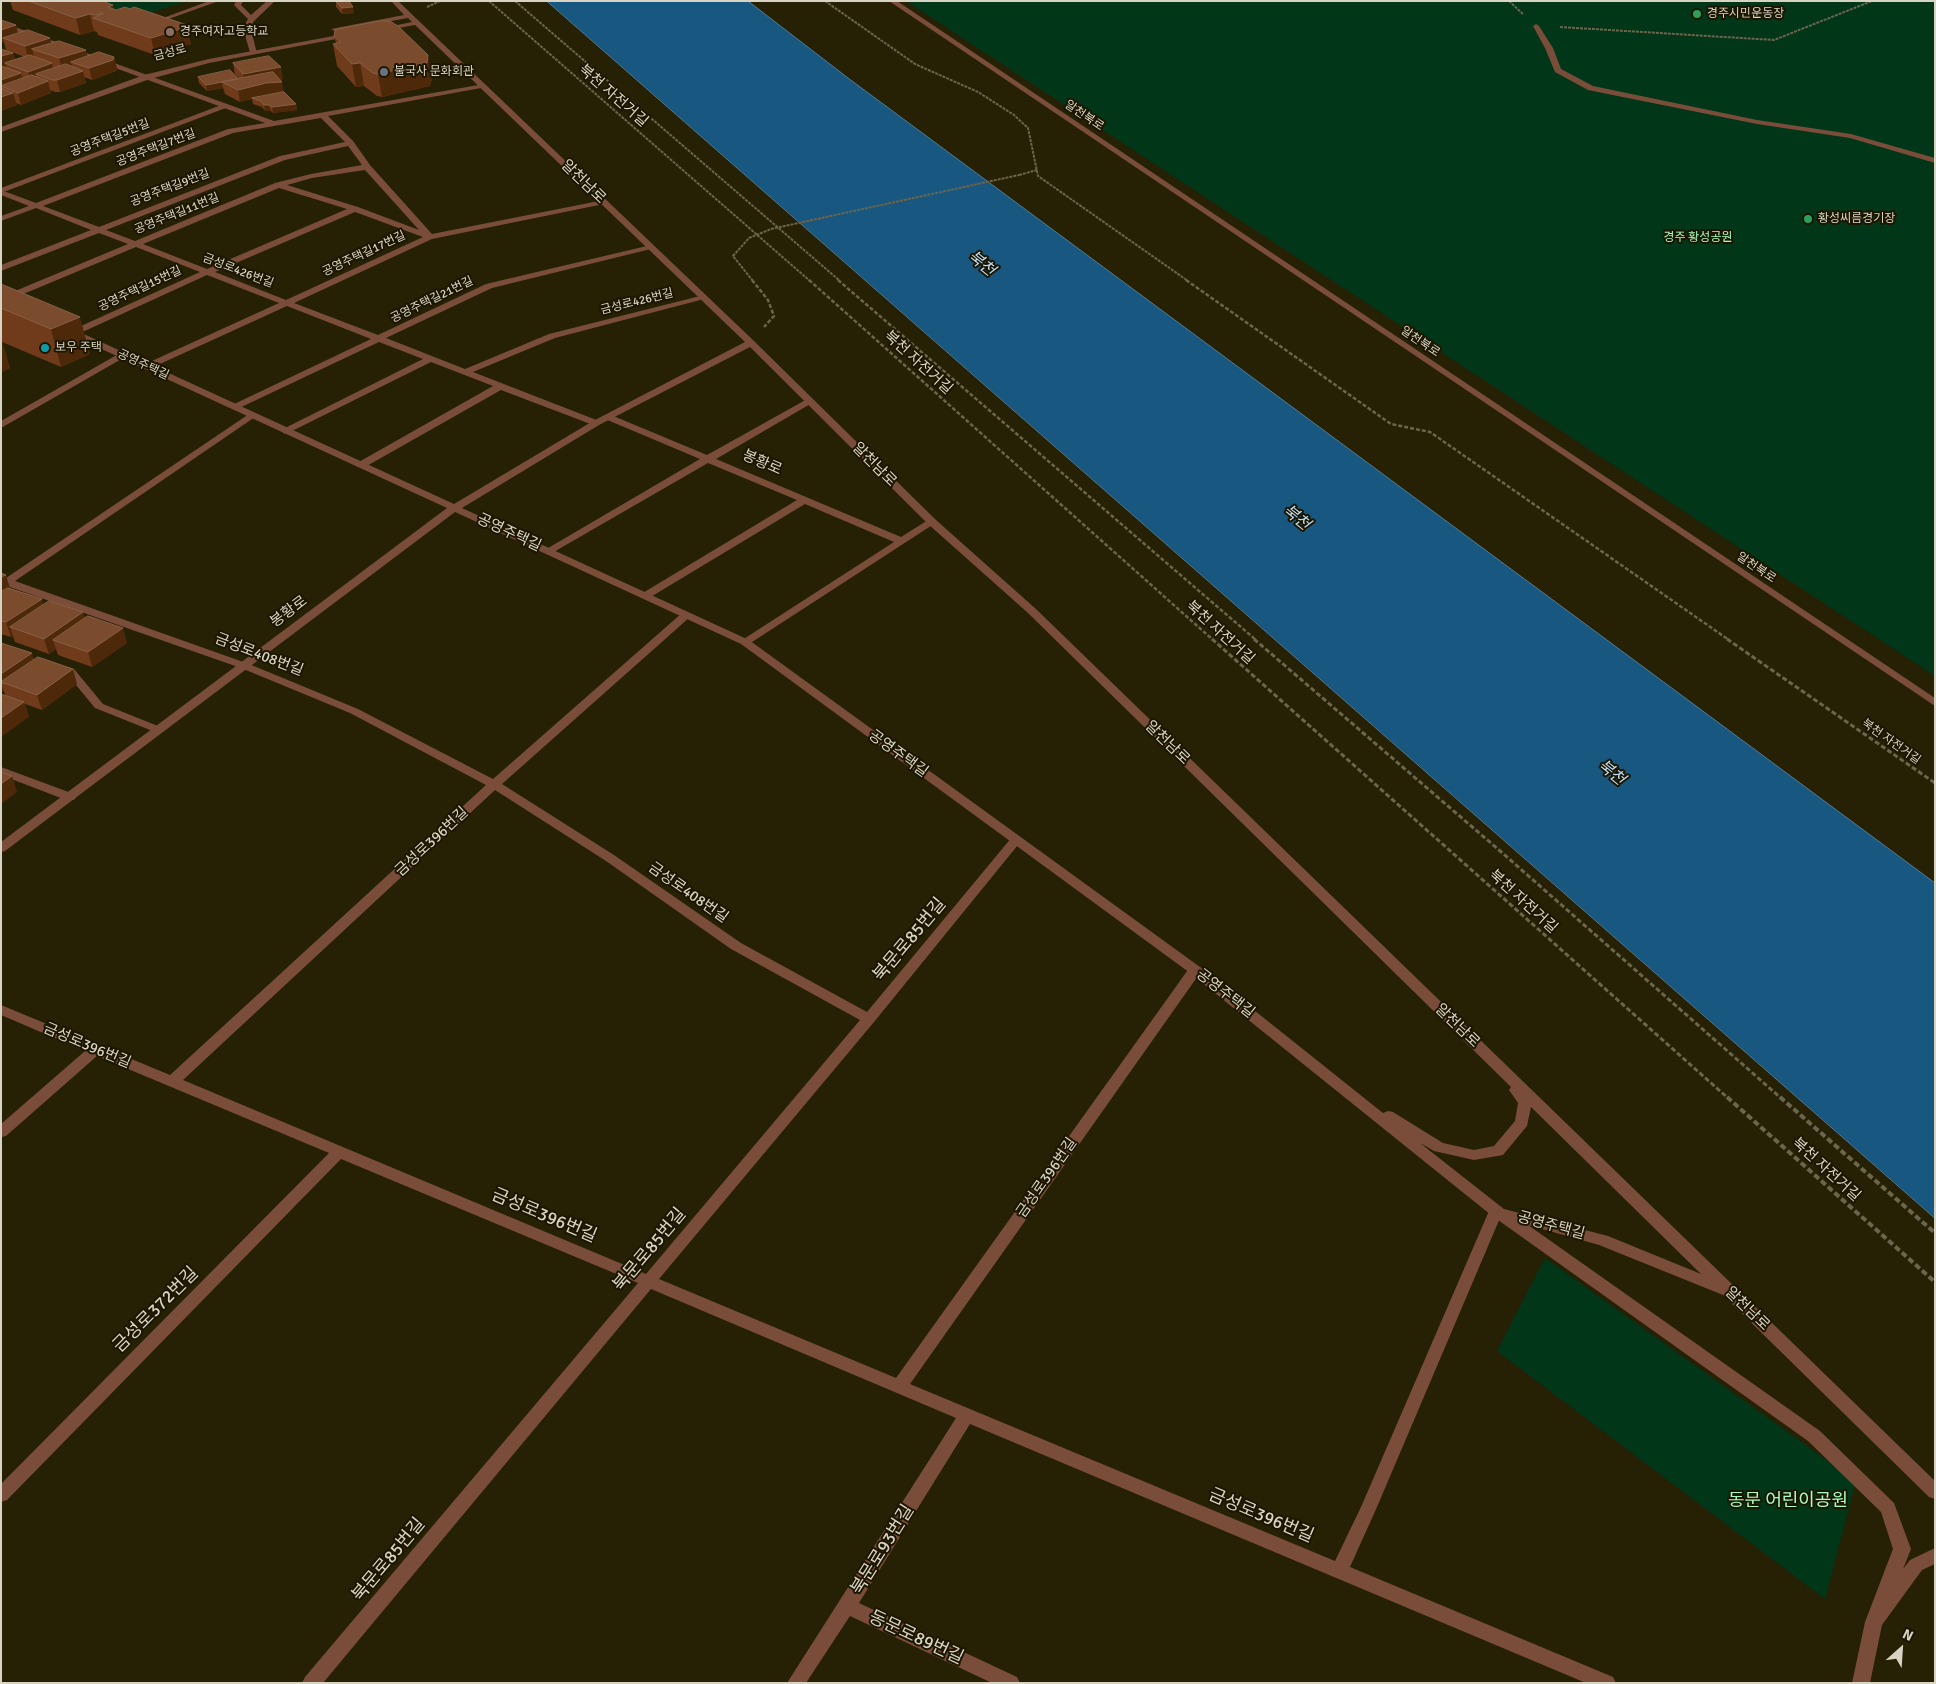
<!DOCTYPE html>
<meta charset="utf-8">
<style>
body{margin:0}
#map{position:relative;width:1936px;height:1684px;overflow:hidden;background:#262004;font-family:Signika,sans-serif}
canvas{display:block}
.frame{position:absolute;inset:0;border:2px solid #d8d4c4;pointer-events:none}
.north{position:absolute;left:1876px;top:1624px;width:50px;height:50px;-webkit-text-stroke:4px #1c1600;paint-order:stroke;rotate:26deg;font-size:14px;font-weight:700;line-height:20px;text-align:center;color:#d8d4c4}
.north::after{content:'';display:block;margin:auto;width:18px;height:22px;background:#d8d4c4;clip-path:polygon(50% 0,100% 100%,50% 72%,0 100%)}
</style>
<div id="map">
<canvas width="1936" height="1684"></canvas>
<div class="frame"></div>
<div class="north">N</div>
</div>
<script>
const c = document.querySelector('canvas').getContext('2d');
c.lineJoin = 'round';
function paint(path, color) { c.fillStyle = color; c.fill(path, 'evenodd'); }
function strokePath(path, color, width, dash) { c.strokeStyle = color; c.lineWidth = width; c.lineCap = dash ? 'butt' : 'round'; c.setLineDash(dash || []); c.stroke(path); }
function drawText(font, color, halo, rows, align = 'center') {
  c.font = font + ' Signika,"Noto Sans KR",sans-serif'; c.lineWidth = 4; c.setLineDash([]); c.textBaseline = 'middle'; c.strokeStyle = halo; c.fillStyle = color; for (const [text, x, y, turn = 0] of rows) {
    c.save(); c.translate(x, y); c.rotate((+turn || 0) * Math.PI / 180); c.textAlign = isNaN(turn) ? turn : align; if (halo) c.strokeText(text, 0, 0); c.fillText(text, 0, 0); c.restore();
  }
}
paint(new Path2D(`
 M85,1H188L139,16Z
 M906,1H1935V676Z
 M1545,1258L1856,1481L1825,1599L1497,1351Z`), '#023619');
const water = new Path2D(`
 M547,1H748L848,78L1935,883V1218Z`);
paint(water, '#18577f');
strokePath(water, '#527c94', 1);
strokePath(new Path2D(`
 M489,1L810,281
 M515,1L840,281
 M825,1L915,64L978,92L1014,115L1028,128L1038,176L1188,281
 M1509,1L1523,14
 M427,7L440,1
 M1560,27L1774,40L1872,1
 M1019,175L1037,170
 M753,281L733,256L749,238L771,229`), '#6a654d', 2, [3, 1]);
strokePath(new Path2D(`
 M752,280L768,300L774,316L764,327
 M809,280L1213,640
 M838,280L1256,640
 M1186,280L1391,424L1430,432L1729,640`), '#6a654d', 2.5, [4, 2]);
strokePath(new Path2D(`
 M1212,639L1729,1099
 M1254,639L1499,850L1782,1099
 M1727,639L1935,783`), '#6a654d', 3, [5, 2.5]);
strokePath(new Path2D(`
 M1727,1097L1935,1282
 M1780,1097L1935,1233`), '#6a654d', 4, [6, 3]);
paint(new Path2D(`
 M209,1H219L160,22L155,21Z
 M236,1H243L241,5L251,15L267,1H275L253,22L252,33L257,54L250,52C247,41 241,29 248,19L234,5Z
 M224,104L231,106L1,193V188Z`), '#794d39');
paint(new Path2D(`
 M1536,24L1539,26L1553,48L1561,69L1593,86L1757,120L1851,134L1935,158V163L1850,138L1757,124L1588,90L1555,72L1545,48L1533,26Z`), '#794d39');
paint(new Path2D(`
 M1,22L274,121L484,84L485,86L481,88L328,116L353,141L370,165L432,234L604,200L608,202L604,204L432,239L294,303L378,335L486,284L651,245L655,248L492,288L386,338L465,369L549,334L704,295L708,298L555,338L473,372L599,421V425H593L501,390L365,467H357V463L493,386L431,362L286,434L283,433V429L423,359L379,342L235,410L232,409V405L371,339L287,306L149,369H143V365L279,303L207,275L76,335H70V331L200,272L136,247L9,300H3V296L128,244L99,233L1,271V265L91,230L36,208L1,221V216L29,206L1,195V190L36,203L228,129L265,123L1,26ZM321,118L345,142L280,156L99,227L43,206L233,133ZM348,146L362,165L311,174L275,183L135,241L106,230L285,160ZM365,170L419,230L358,207L287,185L312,178ZM279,188L347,209L207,269L143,244ZM355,212L423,237L286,300L215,272Z
 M122,352L125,353V357L1,428V421Z
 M809,398L812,399V403L716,459L901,537L928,520L932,519L937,522L749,644L745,645L739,642L894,542L805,504L649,598H641L640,596L641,594L797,500L708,463L552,553H544L543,551L700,459L605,419V415H611L707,455Z
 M252,412L257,415L255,417L15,581L249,664L358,709L493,779L682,613H690L691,615L690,617L502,784L614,855L741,943L867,1012L1012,837L1016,836L1022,840L874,1022L659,1279L896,1378L1190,967H1200L1202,970L1200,973L910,1384L1335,1561L1361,1507L1489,1211L1491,1207L1496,1205L1501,1207L1503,1211L1377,1507L1350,1567L1613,1677L1616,1683H1586L970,1424L859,1603L1017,1677L1020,1683H992L850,1616L806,1683H787L956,1418L651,1289L323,1683H302L305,1677L638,1283L341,1159L7,1500L1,1502V1484L329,1153L97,1056L6,1136L1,1137V1124L85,1051L1,1015V1005L170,1075L486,785L350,713L241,668L1,584V577L6,578ZM495,790L606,861L731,949L860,1020L646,1274L183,1080Z
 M63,666L74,669L103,704L163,728L165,730L163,732H155L95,708L66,673L57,669L59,667Z
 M1,767L74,794L76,797L74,800H66L1,775Z`), '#794d39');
paint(new Path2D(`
 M391,1H398L754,341L936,520L1036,609L1935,1481V1499L1929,1497L1723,1295L1599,1245L1528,1225L1820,1431L1894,1503L1911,1549L1903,1569L1910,1560L1935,1548V1564L1922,1570L1882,1625L1870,1683H1852L1865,1622L1893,1549L1881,1512L1808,1441L1491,1215L1190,973L741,644L455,512L5,851L1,852V842L447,508L69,334V330H75L454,504L593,421L745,342L415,25L382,31L378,29L412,22L408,18L335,31L331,29L404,15ZM750,347L928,524L1028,613L1511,1087L1509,1090L1518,1103L1515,1121L1494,1146L1474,1150L1443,1143L1393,1112L1388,1111L1383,1113L1200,967L749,640L462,508L599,425ZM1531,1107L1701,1274L1608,1236L1504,1209L1420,1143L1434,1151L1474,1160L1503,1155L1527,1126Z
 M889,1H897L1935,698V706Z
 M350,33L352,34V36L209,63L150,79L1,132V127L144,75L209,59Z`), '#794d39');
strokePath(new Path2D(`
 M771,229L1019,175`), '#6a654d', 2, [3, 1]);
paint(new Path2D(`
 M10,1H102L114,9L191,42V44L155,55L98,35L97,32L94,31L80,35L13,10Z
 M336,2L354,13L342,14L336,7Z
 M1,20L16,25L18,33L51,43L87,56L114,57L117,69L116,71L92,80L84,77L86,83L60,92H55L50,90L51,93L21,105L16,103L17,105L1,111V49L13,53L15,60L25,57L6,50L4,42L1,43Z
 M334,36L432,78L430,86L382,97L377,96L364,86L356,87L337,66L333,44L336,43Z
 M233,63L283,79L280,80L284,93L296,104L297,110L273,113L271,111H265L262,107L253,104L252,99L240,102L225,94L223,88L207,91L199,83L198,77L239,79L235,75Z
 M1,284L90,354L61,367L2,342L10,368L1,372Z
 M1,573L6,575L10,588L42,599L43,605L83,612L85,619L127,643L92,667L58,655L56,649L49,654L15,642L13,636L11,637L1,634Z
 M1,643L34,660L77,684L42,710L25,704L29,717L5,695L4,691L1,693Z`), '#6f3b1b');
paint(new Path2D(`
 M113,5L117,22L108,7Z
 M353,7L354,13L342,14V8Z
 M90,14L94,31L80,35L76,18Z
 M16,25L19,37L3,38L4,42L1,43V30Z
 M187,25L191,44L155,55L151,38Z
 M50,38L53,50L32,49L34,56L28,58L25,46Z
 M86,50L89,62H71L72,67L62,70L59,58Z
 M13,53L16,64L5,63L6,67L1,69V56Z
 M428,55L432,78L430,86L382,97L378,74Z
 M114,57L117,69L116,71L92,80L89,68Z
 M52,63L55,75L36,74L38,81L32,83L28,72Z
 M360,63L364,86L356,87L352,64Z
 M281,67L283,79L245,86L243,74Z
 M83,71L86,83L60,92L57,80Z
 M21,73L24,85L1,86L3,92L1,93V80Z
 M48,81L51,93L21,105L18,93Z
 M222,82L223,88L207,91L206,85Z
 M282,82L284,94L269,95L240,102L238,90L266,83Z
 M13,93L17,105L1,111V97Z
 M296,104L297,110L273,113L272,107Z
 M264,105H269L271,111H265Z
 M80,317L90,354L61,367L51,329Z
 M1,338L10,368L1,372Z
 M6,575L10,589L1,595V577Z
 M42,599L46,614L10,627L13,636L11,637L6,622Z
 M83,612L87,627L53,640L56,649L49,654L44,639Z
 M123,628L127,643L92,667L88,652Z
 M32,653L37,668L1,682V674Z
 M73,669L77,684L42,710L37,695Z
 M1,683L4,691L1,693Z
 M24,702L29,717L1,737V718Z
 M12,776L17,792L1,804V784Z`), '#4d290a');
const building = new Path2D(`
 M29,1H102L113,5L108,7L116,10L125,7L130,9L134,7L187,25L184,26L187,27L151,38L93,18L103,13L95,15L90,14L76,18Z
 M349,1L353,7L342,8L336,2Z
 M1,20L16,25L1,30Z
 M380,21H390L398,26L428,55L427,63L378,74L373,73L360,63L352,64L333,44L341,42L334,36L335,30Z
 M28,30L50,38L25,46L3,38Z
 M59,41L86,50L59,58L32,49Z
 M1,49L13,53L1,56Z
 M99,52L114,57L113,60L89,68L71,62Z
 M30,55L52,63L28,72L5,63Z
 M269,56L281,67L243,74L233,63Z
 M66,64L83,71L57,80H52L36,74Z
 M1,66L21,73L1,80Z
 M230,70L238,79L206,85L198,77Z
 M273,72L282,82L266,83L238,90L222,82Z
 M32,75L48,81L18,93L1,86Z
 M1,88L13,93L1,97Z
 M284,92L296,104L272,107L269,105H264L261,101L252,98Z
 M1,284L80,317L51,329L1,308Z
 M1,573L6,575L1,577Z
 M8,588L42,599L6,622L1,621V592Z
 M49,601L83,612L44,639L10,627Z
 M88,616L123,628L88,652L53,640Z
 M1,643L32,653L1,674Z
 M38,657L73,669L37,695L1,682Z
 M1,694L24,702L1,718Z
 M1,772L12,776L1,784Z`);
paint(building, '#7a4b2d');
strokePath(building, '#896045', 1);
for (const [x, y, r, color] of [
 [1697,14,5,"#2e9e5b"],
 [170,32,5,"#8d6e63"],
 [384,72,5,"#6b7280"],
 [1808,219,5,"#2e9e5b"],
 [45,348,5,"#0f9aa8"]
]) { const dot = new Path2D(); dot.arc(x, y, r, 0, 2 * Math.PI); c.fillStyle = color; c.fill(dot); strokePath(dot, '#1c1600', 2); }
drawText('12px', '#d8d4c4', '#1c1600', [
 ["경주시민운동장",1707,14],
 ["경주여자고등학교",180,32],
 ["불국사 문화회관",394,72],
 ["황성씨름경기장",1818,219],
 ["보우 주택",55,348]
], 'left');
drawText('12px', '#d8d4c4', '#1c1600', [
 ["금성로",170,53,-15],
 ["알천북로",1084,116,34],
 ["공영주택길5번길",110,138,-21],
 ["공영주택길7번길",156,148,-21],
 ["공영주택길9번길",170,188,-21],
 ["공영주택길11번길",177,214,-22],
 ["공영주택길17번길",364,254,-25],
 ["금성로426번길",238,271,21],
 ["공영주택길15번길",140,289,-25],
 ["공영주택길21번길",432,300,-26],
 ["금성로426번길",637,302,-14],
 ["알천북로",1420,342,34],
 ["공영주택길",143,365,25],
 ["알천북로",1756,568,34],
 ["북천 자전거길",1891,742,35]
]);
drawText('12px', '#a4fcbd', '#1c1600', [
 ["경주 황성공원",1698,238]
]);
drawText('15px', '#d8d4c4', '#1c1600', [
 ["북천 자전거길",613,96,41],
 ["알천남로",583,182,44],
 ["북천 자전거길",918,363,42],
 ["봉황로",762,463,23],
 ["알천남로",874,465,45],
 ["공영주택길",509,533,25],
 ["봉황로",289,612,-37],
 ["북천 자전거길",1220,633,42],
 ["금성로408번길",259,655,21],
 ["알천남로",1167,743,44],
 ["공영주택길",898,754,36],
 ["금성로396번길",432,842,-43],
 ["금성로408번길",688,893,35],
 ["북천 자전거길",1523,902,42],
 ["공영주택길",1225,994,38],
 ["알천남로",1457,1026,44],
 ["금성로396번길",87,1046,23],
 ["북천 자전거길",1826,1170,42],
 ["금성로396번길",1047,1178,-55],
 ["공영주택길",1551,1226,15],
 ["알천남로",1747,1309,44]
]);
drawText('italic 16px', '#bfdef8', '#1c1600', [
 ["북천",981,264,39],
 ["북천",1296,518,39],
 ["북천",1611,773,39]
]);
drawText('18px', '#d8d4c4', '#1c1600', [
 ["북문로85번길",910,940,-50],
 ["금성로396번길",544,1216,23],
 ["북문로85번길",650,1250,-50],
 ["금성로372번길",156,1310,-45],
 ["금성로396번길",1261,1516,23],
 ["북문로93번길",883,1550,-58],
 ["북문로85번길",389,1560,-50],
 ["동문로89번길",916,1638,25]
]);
drawText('18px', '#a4fcbd', '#1c1600', [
 ["동문 어린이공원",1788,1501]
]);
</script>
